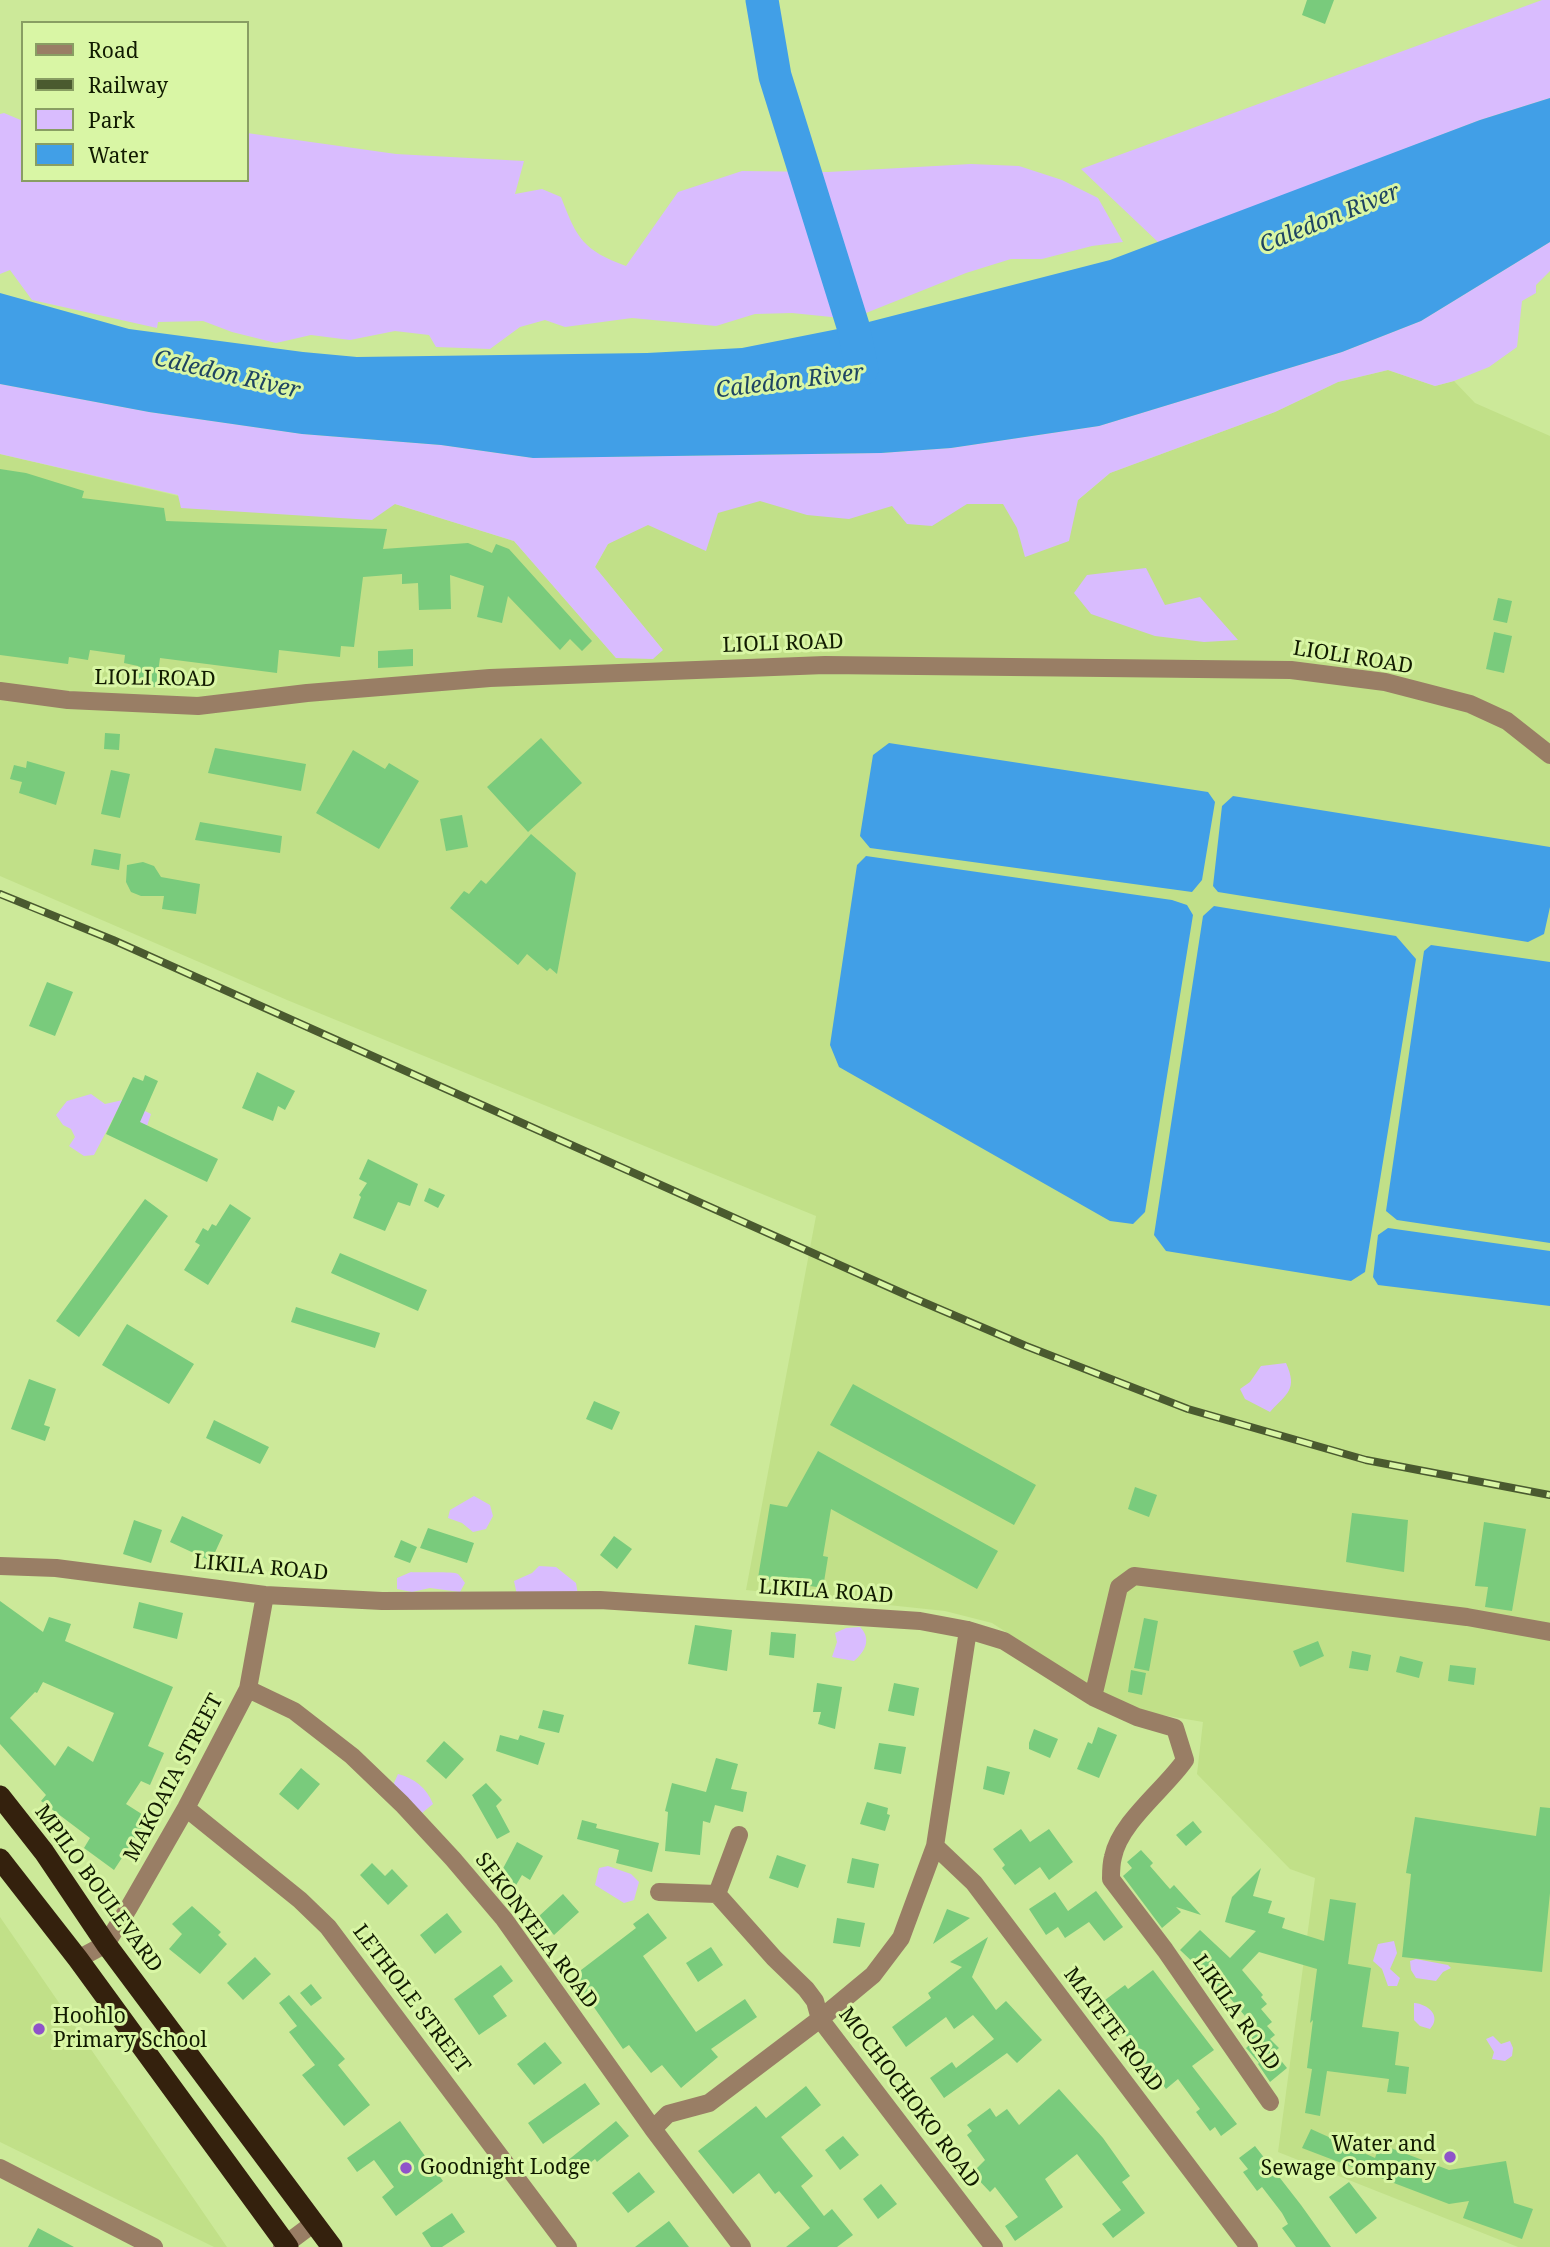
<!DOCTYPE html>
<style>
body{margin:0}
#map{position:relative;width:1550px;height:2247px;overflow:hidden;background:#cce999;font-family:"Noto Serif",serif}
canvas{display:block}
.legend{position:absolute;left:21px;top:21px;width:228px;height:161px;box-sizing:border-box;background:#d9f6a5;border:2px solid #899e63;margin:0;padding:9px 12px;list-style:none;font-size:21px;color:#111b00}
.legend li{display:flex;align-items:center;gap:14px;height:35px}
.legend b{width:35px;border:2px solid #899e63}
</style>
<div id="map">
<canvas width="1550" height="2247"></canvas>
<ul class="legend">
<li><b style="height:9px;background:#997e65"></b>Road</li>
<li><b style="height:9px;background:#4a5a2f"></b>Railway</li>
<li><b style="height:19px;background:#d9bcfe"></b>Park</li>
<li><b style="height:19px;background:#419fe7"></b>Water</li>
</ul>
</div>
<script>
const c = document.querySelector('canvas').getContext('2d');
c.lineJoin = 'round';
function paint(path, color) { c.fillStyle = color; c.fill(path, 'evenodd'); }
function strokePath(path, color, width, dash) { c.strokeStyle = color; c.lineWidth = width; c.lineCap = dash ? 'butt' : 'round'; c.setLineDash(dash || []); c.stroke(path); }
function drawText(font, color, halo, rows, align = 'center') {
  c.font = font + ' "Noto Serif",serif'; c.lineWidth = 6; c.setLineDash([]); c.textBaseline = 'middle'; c.strokeStyle = halo; c.fillStyle = color; for (const [text, x, y, turn = 0] of rows) {
    c.save(); c.translate(x, y); c.rotate((+turn || 0) * Math.PI / 180); c.textAlign = isNaN(turn) ? turn : align; if (halo) c.strokeText(text, 0, 0); c.fillText(text, 0, 0); c.restore();
  }
}
paint(new Path2D(`
 M1388,370L1435,386L1454,381L1475,403L1550,436V2247H1518L1278,2152L1315,1878L1290,1869L1197,1774L1203,1722L1133,1710L1109,1698L992,1623L945,1611L746,1590L816,1216L287,1000L0,876V454L178,496L395,504L514,541L616,658L662,649L595,567L608,544L665,512L760,501L1078,500L1110,473L1275,412L1338,382Z
 M0,1917L227,2247H214L0,2142Z`), '#c1e088');
paint(new Path2D(`
 M1542,0H1550V98L1480,120L1159,243L1081,169Z
 M4,113L23,121V180H247V133L396,154L524,161L515,194L542,189L561,197C577,239 583,250 626,266L678,192L742,171L828,172L971,164L1019,166L1062,180L1098,198L1123,242L1092,246L1042,259H1011L966,273L851,319L792,313L755,314L716,326L632,318L565,327L545,320L520,327L490,349L436,347L429,335L395,331L350,340L311,335L276,343L232,332L203,321L158,322L157,328L32,300L10,270L0,274V114Z
 M1550,242V271L1536,285V293L1522,301L1517,347L1489,367L1454,381L1435,386L1388,370L1338,382L1275,412L1110,473L1078,500L1069,541L1025,557L1017,528L1003,504H967L932,526L907,524L892,506L849,519L807,515L760,501L718,513L706,551L648,525L608,544L595,567L663,650L653,659L616,658L514,541L395,504L372,520L181,508L178,495L0,454V384L149,412L302,434L441,445L533,458L881,453L951,448L1099,426L1342,352L1421,321Z
 M1146,568L1165,605L1200,597L1238,640L1204,642L1155,636L1091,614L1074,593L1087,575Z
 M91,1094L105,1104L123,1100L151,1114L147,1126L117,1111L94,1155L84,1156L69,1146L75,1137L71,1129L63,1125L56,1115L67,1101Z
 M1286,1363C1298,1390 1287,1393 1270,1412L1245,1399L1240,1389L1250,1382L1261,1366Z
 M474,1496L490,1505L493,1516L486,1529L473,1532L462,1523L448,1518L450,1510Z
 M539,1566L556,1567L576,1583L578,1595H517L514,1581L532,1573Z
 M411,1572C420,1573 453,1571 458,1574C461,1577 463,1580 465,1583L460,1592L430,1588L412,1592L397,1589V1578Z
 M860,1627C872,1639 865,1652 854,1661L832,1657L837,1642L835,1633L846,1628Z
 M398,1774C414,1778 427,1788 433,1804L422,1813L398,1795L394,1783Z
 M608,1866L631,1874L639,1882L634,1900L624,1903L595,1885L599,1868Z
 M1394,1941L1397,1953L1390,1969L1400,1978L1397,1986H1388L1382,1969L1373,1961L1378,1944Z
 M1416,1959L1448,1965L1451,1968L1443,1972L1436,1981L1416,1978L1411,1970L1410,1961Z
 M1414,2003C1428,2004 1442,2016 1430,2029L1420,2026L1414,2020Z
 M1493,2036L1501,2044L1510,2041L1513,2048L1512,2056L1505,2061L1492,2059L1494,2052L1486,2039Z`), '#d9bcfe');
paint(new Path2D(`
 M1550,98V242L1421,321L1342,352L1099,426L951,448L881,453L533,458L441,445L302,434L149,412L0,384V293L129,329L303,352L357,357L647,353L742,348L853,326L1110,260L1480,120Z
 M889,743L1208,792L1215,802L1202,880L1192,892L870,848L860,836L873,755Z
 M1233,796L1550,847V907L1544,934L1528,942L1218,892L1213,886L1222,806Z
 M866,856L1172,900L1187,905L1193,915L1145,1212L1133,1224L1110,1221L839,1067L830,1045L857,865Z
 M1214,906L1396,936L1416,959L1365,1272L1351,1281L1166,1251L1154,1235L1203,916Z
 M1431,945L1550,962V1243L1397,1220L1386,1211L1424,951Z
 M1388,1228L1550,1251V1306L1378,1285L1373,1277L1378,1235Z`), '#419fe7');
strokePath(new Path2D(`
 M762,0L775,76L853,326L862,369`), '#419fe7', 33);
paint(new Path2D(`
 M1307,0H1334L1325,24L1302,15Z
 M0,469L26,473L84,491L82,498L164,508L166,521L387,529L383,549L468,543L492,553L496,544L509,549L592,641L582,651L570,639L560,650L508,596L502,623L477,617L484,586L450,575L451,609L419,610L418,583L402,584V574L363,577L354,647L341,646L340,657L279,650L277,673L160,658L156,687L136,684L138,666L124,663L125,655L90,650L88,660L69,657L68,664L0,655Z
 M1498,598L1512,601L1507,623L1493,620Z
 M1494,632L1512,636L1504,673L1486,669Z
 M413,649V666L378,668V651Z
 M105,733L120,734L119,750L104,749Z
 M541,738L582,783L528,832L487,787Z
 M215,748L306,764L301,791L208,773Z
 M353,750L385,769L389,763L419,781L379,849L316,813Z
 M27,761L65,772L56,805L19,793L22,782L10,779L14,765L26,768Z
 M111,770L130,774L120,818L101,814Z
 M462,815L468,847L446,851L440,819Z
 M200,822L282,836L280,853L195,840Z
 M531,834L576,873L557,974L550,968L547,971L527,954L518,965L450,908L464,891L469,894L481,880L486,884Z
 M94,849L121,854L119,870L91,865Z
 M143,862L154,866L161,877L200,884L196,914L162,909L164,896H141L131,892L126,882L127,865Z
 M47,982L73,992L55,1036L29,1026Z
 M257,1072L295,1091L285,1110L278,1106L273,1121L242,1108Z
 M145,1075L158,1081L140,1122L218,1159L207,1182L106,1134L133,1077L143,1081Z
 M368,1159L418,1184L410,1206L398,1202L385,1231L353,1218L361,1197L359,1195L367,1183L359,1179Z
 M429,1188L445,1195L438,1208L424,1201Z
 M145,1199L168,1216L79,1337L56,1321Z
 M230,1204L251,1218L208,1285L184,1270L200,1245L195,1242L203,1228L208,1231L212,1224L216,1226Z
 M340,1253L427,1290L418,1311L331,1273Z
 M296,1307L380,1333L375,1348L291,1322Z
 M127,1324L194,1364L169,1404L102,1365Z
 M29,1379L56,1389L44,1425L50,1427L45,1441L11,1429Z
 M853,1384L1036,1485L1014,1525L830,1425Z
 M594,1401L620,1412L612,1430L586,1419Z
 M214,1420L269,1447L260,1464L206,1438Z
 M818,1451L998,1551L977,1589L831,1509L823,1556L828,1557L823,1588L758,1578L770,1504L787,1507Z
 M1135,1487L1157,1495L1149,1517L1128,1509Z
 M1352,1513L1408,1520L1404,1572L1346,1562Z
 M182,1516L223,1535L211,1561L170,1542Z
 M134,1520L162,1530L151,1563L123,1554Z
 M1484,1522L1526,1529L1512,1611L1485,1607L1488,1587L1475,1586Z
 M428,1528L474,1543L467,1563L420,1548Z
 M614,1536L632,1549L617,1569L600,1555Z
 M401,1540L417,1547L410,1563L394,1557Z
 M0,1601L43,1632L49,1617L71,1624L65,1641L173,1687L148,1746L164,1753L150,1785L141,1781L126,1804L148,1818L114,1870L84,1848L90,1838L41,1801L46,1795L0,1744ZM43,1682L114,1713L93,1762L68,1746L55,1766L10,1718L35,1692L37,1693Z
 M139,1602L183,1613L177,1639L133,1628Z
 M1144,1618L1158,1621L1149,1671L1134,1668Z
 M695,1625L732,1630L727,1671L688,1664Z
 M771,1632L796,1634L794,1658L769,1655Z
 M1318,1641L1324,1656L1300,1667L1293,1651Z
 M1352,1651L1371,1655L1368,1671L1349,1668Z
 M1400,1656L1423,1662L1419,1678L1396,1672Z
 M1450,1665L1476,1668L1474,1685L1448,1681Z
 M1131,1670L1146,1673L1142,1695L1128,1692Z
 M817,1683L842,1687L835,1729L818,1724L821,1712H813Z
 M894,1683L919,1688L914,1716L888,1711Z
 M543,1710L564,1715L559,1733L538,1728Z
 M1098,1727L1117,1735L1099,1778L1077,1769L1088,1742L1092,1744Z
 M1034,1729L1058,1739L1050,1758L1029,1749V1743Z
 M500,1735L518,1740L520,1735L545,1743L538,1765L496,1751Z
 M444,1741L464,1759L446,1779L426,1761Z
 M879,1743L906,1747L901,1774L874,1769Z
 M716,1758L738,1764L731,1789L747,1792L743,1812L715,1805L710,1823L703,1821L700,1855L665,1851L668,1812L665,1811L672,1783L706,1792Z
 M987,1766L1010,1772L1004,1795L983,1789Z
 M301,1768L320,1784L298,1810L279,1794Z
 M486,1783L502,1800L496,1806L510,1832L497,1839L472,1795Z
 M867,1802L888,1808L887,1814L890,1815L885,1831L860,1824Z
 M1540,1807L1550,1808V1893L1542,1972L1402,1957L1411,1874L1406,1873L1415,1817L1536,1836Z
 M582,1820L597,1824L596,1828L659,1843L652,1872L616,1863L619,1850L577,1839Z
 M1193,1821L1202,1832L1186,1846L1176,1835Z
 M1021,1829L1030,1842L1049,1829L1073,1862L1049,1880L1040,1867L1015,1885L1002,1868L1005,1865L993,1849Z
 M517,1842L543,1856L530,1880L522,1875L515,1887L498,1878Z
 M1141,1850L1153,1863L1150,1866L1170,1889L1174,1885L1201,1915L1176,1907L1181,1912L1162,1928L1123,1876L1132,1868L1127,1862Z
 M777,1855L806,1865L798,1888L769,1878Z
 M852,1858L879,1864L874,1888L847,1883Z
 M372,1863L385,1876L392,1869L408,1886L388,1905L360,1875Z
 M1261,1868L1253,1896L1272,1901L1268,1913L1285,1918L1282,1928L1324,1941L1330,1899L1356,1903L1348,1964L1371,1968L1362,2027L1399,2032L1395,2065L1409,2067L1406,2094L1387,2092L1389,2079L1327,2071L1320,2116L1305,2113L1312,2069L1307,2068L1313,2020L1310,2023L1317,1969L1259,1952L1242,1970L1263,1995L1261,1997L1267,2004L1261,2009L1272,2022L1267,2026L1275,2035L1270,2039L1279,2048L1274,2052L1287,2068L1270,2082L1258,2064L1259,2063L1246,2048L1254,2041L1243,2028L1250,2022L1225,1992L1221,1996L1195,1971L1198,1967L1180,1950L1200,1930L1230,1958L1256,1931L1225,1922L1232,1897Z
 M1096,1891L1123,1927L1104,1941L1089,1922L1065,1938L1058,1927L1046,1935L1029,1909L1055,1892L1068,1911Z
 M563,1894L579,1912L554,1935L538,1917Z
 M192,1906L221,1932L218,1935L227,1944L200,1974L169,1949L182,1934L172,1924Z
 M947,1909L970,1918L933,1944Z
 M447,1913L462,1932L435,1954L420,1935Z
 M648,1913L667,1938L643,1956L696,2032L745,1999L757,2017L711,2049L718,2057L681,2088L662,2065L651,2073L629,2045L623,2049L591,2003L587,2005L568,1980L636,1928L633,1924Z
 M837,1918L865,1923L860,1947L833,1943Z
 M988,1937L972,1977L996,2010L1006,2001L1042,2040L1017,2063L1007,2053L944,2098L930,2078L952,2062L956,2068L994,2039L973,2015L954,2029L946,2017L906,2047L892,2027L931,1998L928,1993L962,1967L950,1962Z
 M711,1947L723,1965L698,1982L686,1963Z
 M255,1957L271,1974L243,2000L227,1983Z
 M501,1965L513,1981L493,1996L507,2016L479,2035L454,1999Z
 M1153,1970L1214,2050L1192,2066L1237,2124L1221,2136L1215,2127L1210,2131L1196,2112L1200,2109L1178,2079L1166,2089L1155,2074L1151,2077L1139,2062L1144,2059L1101,2003L1125,1985L1128,1989Z
 M311,1984L322,1998L311,2006L300,1993Z
 M289,1995L345,2059L338,2065L370,2105L344,2126L302,2075L315,2065L289,2032L297,2026L279,2003Z
 M545,2042L562,2063L534,2085L517,2064Z
 M585,2083L600,2104L543,2144L528,2123Z
 M806,2086L821,2105L781,2137L813,2176L801,2186L824,2216L832,2209L853,2235L837,2247H786L810,2228L779,2191L775,2194L759,2173L733,2194L698,2151L756,2106L766,2118Z
 M1059,2089L1103,2138L1130,2176L1122,2182L1145,2213L1113,2238L1102,2224L1121,2210L1077,2154L1045,2179L1063,2207L1015,2241L1005,2226L1018,2217L995,2187L990,2192L972,2173L985,2160L967,2135L972,2131L967,2125L990,2108L996,2117L1007,2109L1019,2125Z
 M400,2121L443,2181L396,2216L382,2197L394,2187L374,2160L357,2172L347,2158Z
 M616,2121L629,2136L597,2162L595,2159L571,2178L561,2166Z
 M1311,2129L1375,2158L1380,2144L1449,2170L1506,2161L1514,2203L1533,2209L1522,2239L1463,2218L1469,2201L1449,2204L1302,2148Z
 M843,2136L859,2155L840,2170L825,2150Z
 M1255,2146L1301,2205L1331,2247H1296L1282,2228L1288,2224L1282,2213L1262,2187L1257,2191L1243,2172L1248,2169L1239,2158Z
 M639,2172L655,2192L628,2213L612,2193Z
 M1349,2182L1377,2218L1356,2234L1329,2197Z
 M881,2184L897,2204L878,2219L863,2199Z
 M452,2213L465,2232L442,2247H431L422,2233Z
 M669,2221L689,2247H635Z
 M38,2228L74,2247H28Z`), '#79cb7c');
strokePath(new Path2D(`
 M0,691L68,700L198,706L307,693L490,678L825,665L1291,670L1385,682L1470,704L1507,721L1550,755
 M0,1566L56,1568L265,1595L382,1601L600,1600L920,1621L968,1630L1004,1641L1093,1697L1137,1717L1175,1728L1185,1760C1165,1789 1120,1822 1113,1857C1111,1864 1111,1871 1111,1879L1165,1950L1270,2102
 M248,1689L294,1711L352,1756L402,1804L453,1859L504,1919L653,2129L742,2247
 M1093,1697L1119,1587L1134,1576L1467,1617L1550,1632
 M186,1808L300,1900L328,1927L568,2247
 M935,1846L974,1883L1249,2247
 M659,1892L717,1894L774,1958L806,1989L815,2001L820,2019L994,2247
 M717,1894L739,1835
 M78,1959L106,1944L128,1909L186,1808L248,1689L265,1595
 M653,2129L668,2114L709,2103L820,2019L873,1975L901,1938L935,1846L968,1630
 M0,2168L154,2247
 M282,2247L314,2223`), '#997e65', 18);
strokePath(new Path2D(`
 M0,1796L44,1852L106,1944L332,2247
 M0,1859L78,1959L288,2247`), '#34210d', 21);
const rail = new Path2D(`
 M0,894L113,940L911,1297L1026,1346L1188,1409L1366,1460L1550,1495`);
strokePath(rail, '#4a5a2f', 8);
strokePath(rail, '#d9f6a5', 5, [16]);
for (const [x, y, r, color] of [
 [39,2029,7,"#8f53c9"],
 [1450,2157,7,"#8f53c9"],
 [406,2168,7,"#8f53c9"]
]) { const dot = new Path2D(); dot.arc(x, y, r, 0, 2 * Math.PI); c.fillStyle = color; c.fill(dot); strokePath(dot, '#d9f6a5', 2.5); }
drawText('21px', '#111b00', '#d9f6a5', [
 ["LIOLI ROAD",783,644,-2],
 ["LIOLI ROAD",1353,658,9],
 ["LIOLI ROAD",155,679,1],
 ["LIKILA ROAD",261,1568,5],
 ["LIKILA ROAD",826,1592,4],
 ["MAKOATA STREET",174,1778,-62],
 ["MPILO BOULEVARD",98,1889,54],
 ["SEKONYELA ROAD",536,1931,53],
 ["LETHOLE STREET",411,1999,53],
 ["LIKILA ROAD",1236,2013,55],
 ["MATETE ROAD",1113,2030,53],
 ["MOCHOCHOKO ROAD",909,2098,53]
]);
drawText('21px', '#111b00', '#d9f6a5', [
 ["Hoohlo",53,2017],
 ["Primary School",53,2041],
 ["Water and",1436,2145,"right"],
 ["Sewage Company",1436,2169,"right"],
 ["Goodnight Lodge",420,2168]
], 'left');
drawText('italic 23px', '#1e4462', '#d9f6a5', [
 ["Caledon River",1330,219,-22],
 ["Caledon River",227,375,13],
 ["Caledon River",790,382,-7]
]);
</script>
